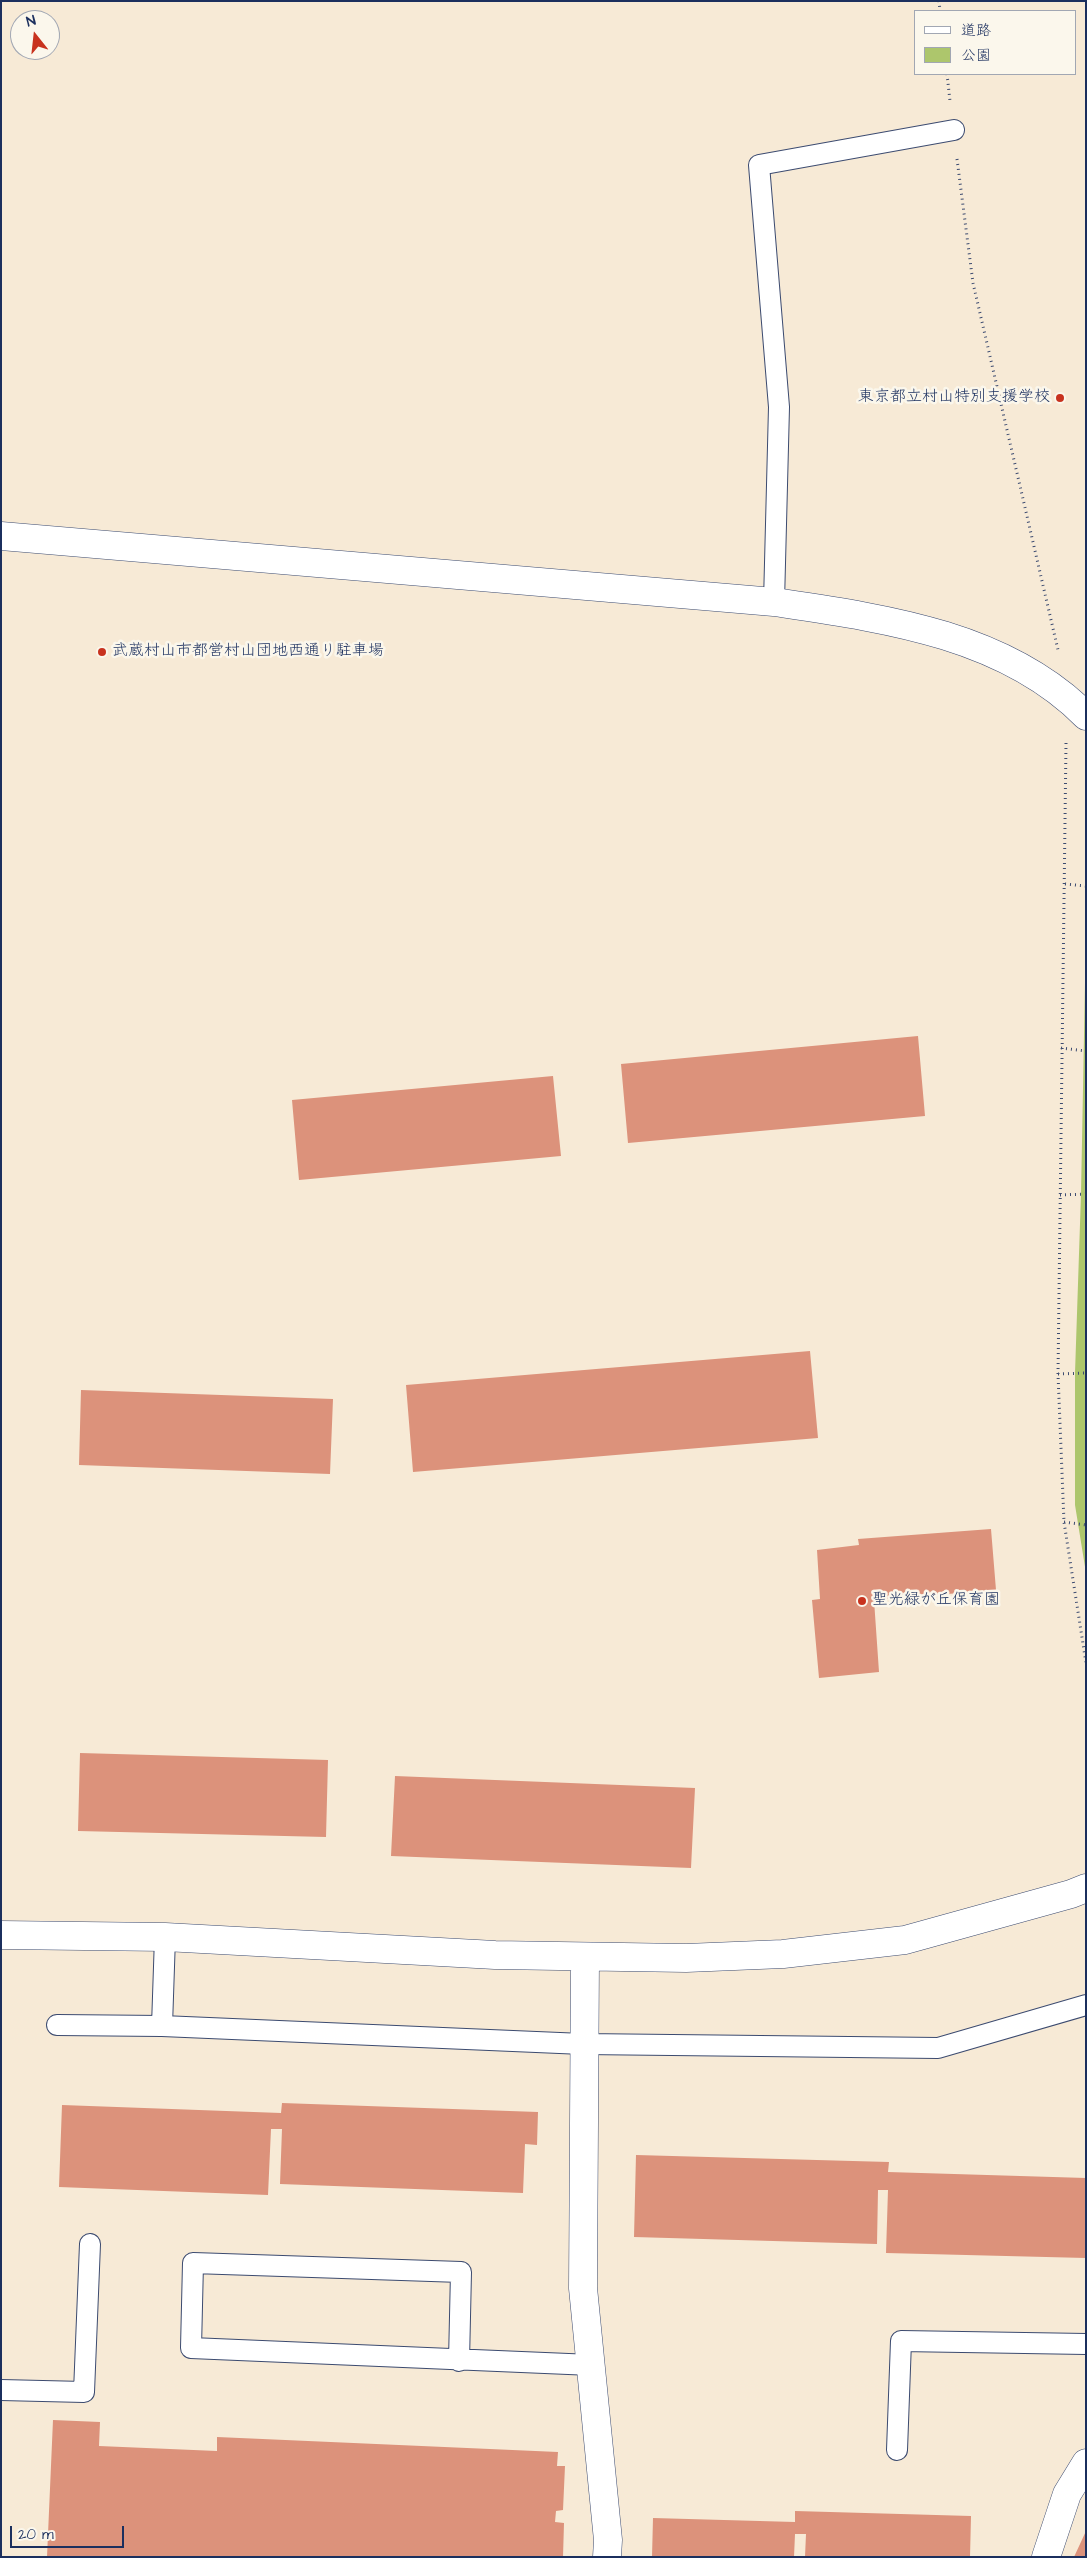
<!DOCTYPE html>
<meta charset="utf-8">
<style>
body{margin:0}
#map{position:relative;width:1087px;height:2558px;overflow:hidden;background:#f7ead6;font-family:"Architects Daughter","Klee One",sans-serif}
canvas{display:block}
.frame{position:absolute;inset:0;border:2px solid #1b2f5e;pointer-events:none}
.legend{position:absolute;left:914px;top:10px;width:162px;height:65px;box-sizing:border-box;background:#fbf7ec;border:1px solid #a1a7b3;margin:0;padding:6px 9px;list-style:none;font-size:15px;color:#1b2f5e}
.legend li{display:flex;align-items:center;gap:10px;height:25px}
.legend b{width:25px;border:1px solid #a1a7b3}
.north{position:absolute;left:10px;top:10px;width:50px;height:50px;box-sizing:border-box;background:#fbf7ec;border:1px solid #a1a7b3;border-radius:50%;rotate:344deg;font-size:14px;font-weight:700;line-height:20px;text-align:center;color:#1b2f5e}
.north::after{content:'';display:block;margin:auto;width:18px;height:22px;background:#c8321e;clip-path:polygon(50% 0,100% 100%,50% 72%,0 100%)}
.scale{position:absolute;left:10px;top:2526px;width:114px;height:22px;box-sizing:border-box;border:2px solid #1b2f5e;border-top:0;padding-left:6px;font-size:15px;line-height:18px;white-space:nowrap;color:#1b2f5e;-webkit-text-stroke:4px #fbf7ec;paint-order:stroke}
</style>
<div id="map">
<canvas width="1087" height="2558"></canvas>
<div class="frame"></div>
<ul class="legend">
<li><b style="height:6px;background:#fff"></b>道路</li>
<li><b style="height:14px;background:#adc66c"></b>公園</li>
</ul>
<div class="north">N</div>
<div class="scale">20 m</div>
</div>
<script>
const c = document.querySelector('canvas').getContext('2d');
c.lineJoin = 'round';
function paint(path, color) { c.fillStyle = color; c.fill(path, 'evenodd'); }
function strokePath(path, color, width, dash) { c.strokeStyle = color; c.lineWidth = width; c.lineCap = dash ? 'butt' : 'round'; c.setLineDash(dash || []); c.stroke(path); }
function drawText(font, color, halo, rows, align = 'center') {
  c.font = font + ' "Architects Daughter","Klee One",sans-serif'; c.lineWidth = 5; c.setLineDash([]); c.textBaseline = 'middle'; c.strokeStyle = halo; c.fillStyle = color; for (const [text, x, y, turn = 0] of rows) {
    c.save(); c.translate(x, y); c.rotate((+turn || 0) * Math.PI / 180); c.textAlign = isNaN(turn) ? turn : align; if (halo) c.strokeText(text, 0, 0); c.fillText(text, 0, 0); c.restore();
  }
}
paint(new Path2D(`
 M1086,930V1573L1075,1505V1373L1081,1194Z`), '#adc66c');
paint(new Path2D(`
 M918,1036L925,1116L628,1143L621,1064Z
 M553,1076L561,1156L299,1180L292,1100Z
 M810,1351L818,1438L413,1472L406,1385Z
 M81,1390L333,1399L330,1474L79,1465Z
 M991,1529L996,1590L874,1600L879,1672L819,1678L812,1600L820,1599L817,1550L859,1545L858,1539Z
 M80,1753L328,1760L326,1837L78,1831Z
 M395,1776L695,1788L691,1868L391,1856Z
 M282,2103L538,2112L537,2145L525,2144L523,2193L280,2184L282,2129H271L268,2195L59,2187L62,2105L281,2113Z
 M636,2155L889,2162L888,2172L1086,2178V2258L886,2253L888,2190H878L877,2244L634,2237Z
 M53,2420L100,2422L99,2446L217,2451V2437L558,2452L557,2466H565L563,2510L556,2511L555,2522L564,2523L563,2557H47Z
 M795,2511L971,2516L970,2557H805L806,2534H795L794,2557H652L653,2518L795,2522Z
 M1086,2531V2557H1074Z`), '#dc927b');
const service = new Path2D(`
 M774,602L779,407L759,165L954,130
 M57,2025L162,2026L583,2044L938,2048L1086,2005
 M162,2026L165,1937
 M459,2361L461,2272L193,2263L191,2348L592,2365
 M1,2390L84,2392L90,2244
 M897,2450L901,2341L1086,2344`);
const minor = new Path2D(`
 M1,536L774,602C882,618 1005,634 1086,716
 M1,1935L165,1937L495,1955L686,1958L783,1954L905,1940L1071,1894L1086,1888
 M585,1957L583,2288L608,2540L607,2557
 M1046,2557L1067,2494L1086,2463`);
strokePath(service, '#3c4b70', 22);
strokePath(minor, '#3c4b70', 29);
strokePath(new Path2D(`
 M939,1L940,11
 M947,74L950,101
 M957,159L973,283L1058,650
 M1066,743L1058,1374L1064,1522L1086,1663
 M1065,884L1086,886
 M1061,1048L1086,1051
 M1060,1195L1086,1194
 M1058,1374L1086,1373
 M1064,1522L1086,1525`), '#3c4b70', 3, [1, 4]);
strokePath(service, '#fff', 20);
strokePath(minor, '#fff', 28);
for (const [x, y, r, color] of [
 [1060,398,5,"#c8321e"],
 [102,652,5,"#c8321e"],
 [862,1601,5,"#c8321e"]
]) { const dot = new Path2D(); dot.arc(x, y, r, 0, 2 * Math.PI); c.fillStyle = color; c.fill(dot); strokePath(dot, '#fbf7ec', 2); }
drawText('16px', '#1b2f5e', '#fbf7ec', [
 ["東京都立村山特別支援学校",1050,398,"right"],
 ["武蔵村山市都営村山団地西通り駐車場",112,652],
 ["聖光緑が丘保育園",872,1601]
], 'left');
</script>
